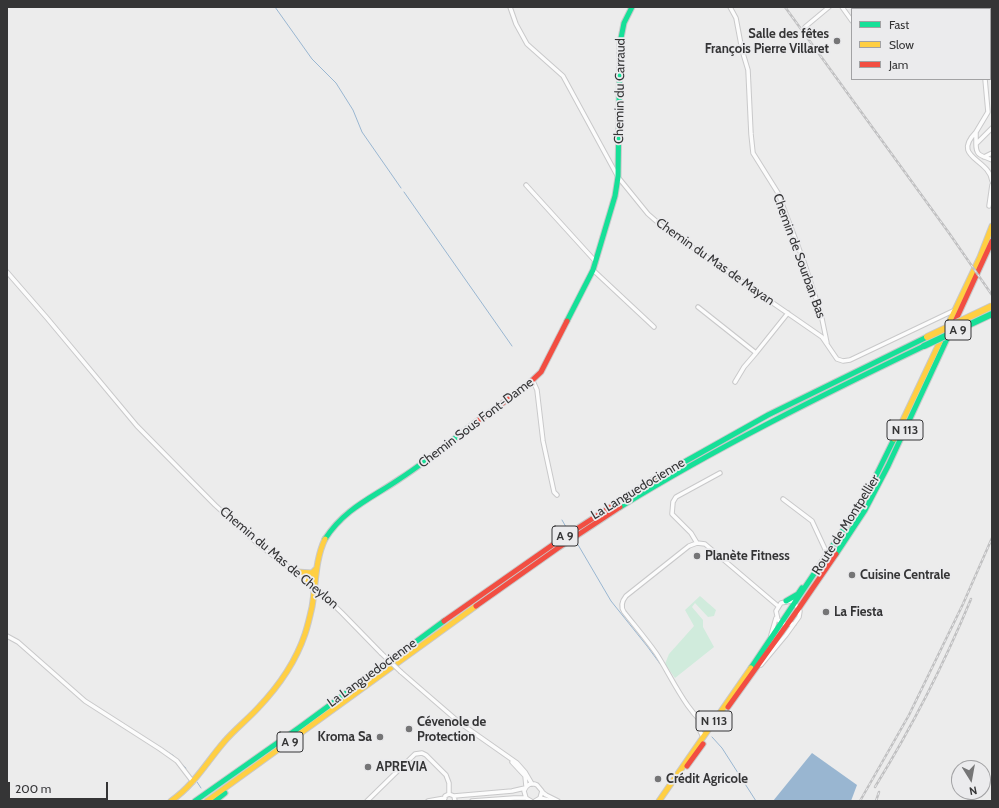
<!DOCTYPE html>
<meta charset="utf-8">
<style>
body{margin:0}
#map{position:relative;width:999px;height:808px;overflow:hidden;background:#ececec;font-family:Cabin,sans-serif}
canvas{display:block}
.frame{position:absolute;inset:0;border:8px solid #353536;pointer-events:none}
.legend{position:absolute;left:851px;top:8px;width:140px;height:72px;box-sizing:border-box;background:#ebebed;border:1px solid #a2a2a4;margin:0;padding:5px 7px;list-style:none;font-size:12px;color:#353536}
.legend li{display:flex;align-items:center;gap:8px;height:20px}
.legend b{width:20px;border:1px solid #a2a2a4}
.north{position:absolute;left:951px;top:760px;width:40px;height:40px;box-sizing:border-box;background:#ebebed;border:1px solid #a2a2a4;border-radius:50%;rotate:169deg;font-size:11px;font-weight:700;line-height:16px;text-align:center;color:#353536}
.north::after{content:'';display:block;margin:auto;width:14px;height:18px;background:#757576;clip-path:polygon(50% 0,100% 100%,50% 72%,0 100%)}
.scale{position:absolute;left:8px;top:782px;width:100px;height:18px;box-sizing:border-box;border:2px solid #353536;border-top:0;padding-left:5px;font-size:12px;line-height:14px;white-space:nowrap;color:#353536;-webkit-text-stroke:3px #ebebed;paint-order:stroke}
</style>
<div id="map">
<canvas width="999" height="808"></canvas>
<div class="frame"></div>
<ul class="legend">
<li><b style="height:5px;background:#16e098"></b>Fast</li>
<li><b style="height:5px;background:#ffcf43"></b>Slow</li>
<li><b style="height:5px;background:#f24e42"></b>Jam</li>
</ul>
<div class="north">N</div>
<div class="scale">200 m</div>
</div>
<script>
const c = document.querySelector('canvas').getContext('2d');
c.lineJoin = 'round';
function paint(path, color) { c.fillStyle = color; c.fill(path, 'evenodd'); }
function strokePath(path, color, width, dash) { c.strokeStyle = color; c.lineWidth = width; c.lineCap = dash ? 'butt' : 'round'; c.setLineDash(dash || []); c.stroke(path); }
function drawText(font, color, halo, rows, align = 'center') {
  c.font = font + ' Cabin,sans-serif'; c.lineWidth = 3.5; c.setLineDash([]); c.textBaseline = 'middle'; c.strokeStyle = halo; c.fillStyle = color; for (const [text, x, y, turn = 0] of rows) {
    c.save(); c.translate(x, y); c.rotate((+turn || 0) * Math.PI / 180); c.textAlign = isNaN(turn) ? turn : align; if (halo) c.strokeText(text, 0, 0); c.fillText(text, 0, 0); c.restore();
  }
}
paint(new Path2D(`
 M700,596L716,610L714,616L708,617L695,603L692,607L703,620V627L714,647L675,678L665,664L669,654L694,626L685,610Z`), '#d0ebdc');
paint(new Path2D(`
 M812,753L857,785L851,801H773Z`), '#99b6d1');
strokePath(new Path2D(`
 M275,7L312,59L336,83L353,110L362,132L401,188
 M404,192L512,346
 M562,520L566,527
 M577,543L611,601L647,646L661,665
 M7,634L16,639
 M712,737L722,748L756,801
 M152,742L174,756L186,768
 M197,782L201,788`), '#99b6d1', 1);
const street = new Path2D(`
 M510,7L516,24L527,44L563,76L618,177L648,214L663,227L822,337L837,359L843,361L850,360L955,310
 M730,7L736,18L742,50L748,70L751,134L753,153L778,193L804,262L821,314L827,343
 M842,7L852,21
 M922,7L924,9
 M918,9L919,7
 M805,27L829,7
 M992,128L976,144C976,157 982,155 992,160
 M976,132C951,158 989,158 992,181
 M976,144V132L988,112L985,79
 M984,157L992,153
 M526,185L596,262
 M989,206L992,185
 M593,270L654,327
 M7,272L47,318L137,426L215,505L259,545L314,586L342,613L381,653
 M698,307L756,353L788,313
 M533,381L537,390L543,441L554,492L557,495
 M735,382L744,367L756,353
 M720,473L676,497L673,502L672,514L691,533L697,543L705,544L778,606
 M783,499L812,521L825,549L829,553
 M697,543L689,546L626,596C622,601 620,606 624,612C635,626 646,639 656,653C669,672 689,718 710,727
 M771,635L776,618
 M7,636L18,642L85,701L160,749L177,761L193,782
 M761,665L786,635L799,617L800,611L795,604L791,601L781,603L776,611L778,620L784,624H794
 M401,672L460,723L517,763L525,772L532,784
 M700,721V731L703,737
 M512,762L525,776L526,786
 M542,792L546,795L558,801
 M454,796L512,791L525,788
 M540,798L552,801
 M367,801L415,754L422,753L426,755L446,775L449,783V794
 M428,801L445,798
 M444,801L445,796L449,794L454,796L455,801
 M472,801L514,798H526
 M531,801L526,798L524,791C526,785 531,782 537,785L542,791L540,798L535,801`);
const fast = new Path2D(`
 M983,7L984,9
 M990,29L992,35
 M567,321L593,270L615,196L618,177L620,43L624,23L632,7
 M654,479L768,415L927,337
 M620,507C718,447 820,396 924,346
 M325,539C345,508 372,498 401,478C427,461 451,441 476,422
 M836,554L865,510L888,466L953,326
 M786,601L798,594L802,588
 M751,668L866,496L894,439
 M195,801L300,727L444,621
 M215,801L225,793`);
const slow = new Path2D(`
 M990,46L992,54
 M894,439L980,257L992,226
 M297,572L312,573
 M308,581L312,573L316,569
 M171,801C194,785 206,763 224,742C234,730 247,720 258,708C278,687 296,661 305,634C308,625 310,616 312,607C316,584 315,560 325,539
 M207,801L476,606
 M659,801L751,668`);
const jam = new Path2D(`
 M953,326L992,241
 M476,422L524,388L541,372L567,321
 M476,606L558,548L620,507
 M444,621L561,539L654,479
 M728,707L799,608L836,554
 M687,766L703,744`);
strokePath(street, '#c9c9ca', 5.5);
strokePath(fast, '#c9c9ca', 7);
strokePath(slow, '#c9c9ca', 7);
strokePath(jam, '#c9c9ca', 7);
strokePath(street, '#fcfcfc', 3.5);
strokePath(fast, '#16e098', 5);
strokePath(slow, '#ffcf43', 5);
strokePath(jam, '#f24e42', 5);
const rail = new Path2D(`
 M785,7L949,233L992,295
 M875,787C912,727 944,664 971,599
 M860,801L909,715L963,604L992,538
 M876,801L879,792`);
strokePath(rail, '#c0c0c1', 2.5);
strokePath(rail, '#ebebed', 1, [3]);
const streetBridge = new Path2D(`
 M381,653L401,672`);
const fastBridge = new Path2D(`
 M924,346L992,314`);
const slowBridge = new Path2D(`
 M927,337L992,306`);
strokePath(streetBridge, '#c9c9ca', 5.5, []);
strokePath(fastBridge, '#c8c8c8', 8, []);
strokePath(slowBridge, '#c8c8c8', 8, []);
strokePath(streetBridge, '#fcfcfc', 3.5);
strokePath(fastBridge, '#16e098', 6);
strokePath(slowBridge, '#ffcf43', 6);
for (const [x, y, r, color] of [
 [837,41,4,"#757576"],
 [697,556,4,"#757576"],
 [852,575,4,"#757576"],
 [826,612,4,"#757576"],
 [409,729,4,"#757576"],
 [380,737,4,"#757576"],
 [368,767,4,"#757576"],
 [658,779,4,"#757576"]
]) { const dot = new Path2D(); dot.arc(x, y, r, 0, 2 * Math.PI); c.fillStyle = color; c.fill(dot); strokePath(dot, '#ebebed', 1.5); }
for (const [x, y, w] of [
 [958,330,26],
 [905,430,36],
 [565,536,26],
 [714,721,36],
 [290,742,26]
]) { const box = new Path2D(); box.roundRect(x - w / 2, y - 10, w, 20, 3); c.fillStyle = '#ebebed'; c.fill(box); strokePath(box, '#353536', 1); }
drawText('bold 12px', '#353536', null, [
 ["A 9",958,330],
 ["N 113",905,430],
 ["A 9",565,536],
 ["N 113",714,721],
 ["A 9",290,742]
]);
drawText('bold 13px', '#353536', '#ebebed', [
 ["Salle des fêtes",829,34,"right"],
 ["François Pierre Villaret",829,49,"right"],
 ["Planète Fitness",705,556],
 ["Cuisine Centrale",860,575],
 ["La Fiesta",834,612],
 ["Cévenole de",417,722],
 ["Protection",417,737],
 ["Kroma Sa",372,737,"right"],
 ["APREVIA",376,767],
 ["Crédit Agricole",666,779]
], 'left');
drawText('13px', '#353536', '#ebebed', [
 ["Chemin du Carraud",620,91,-89],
 ["Chemin de Sourban Bas",799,256,70],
 ["Chemin du Mas de Mayan",715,262,35],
 ["Chemin Sous Font-Dame",476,423,-37],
 ["La Languedocienne",638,489,-31],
 ["Route de Montpellier",846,525,-58],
 ["Chemin du Mas de Cheylon",279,558,40],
 ["La Languedocienne",372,673,-36]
]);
</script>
